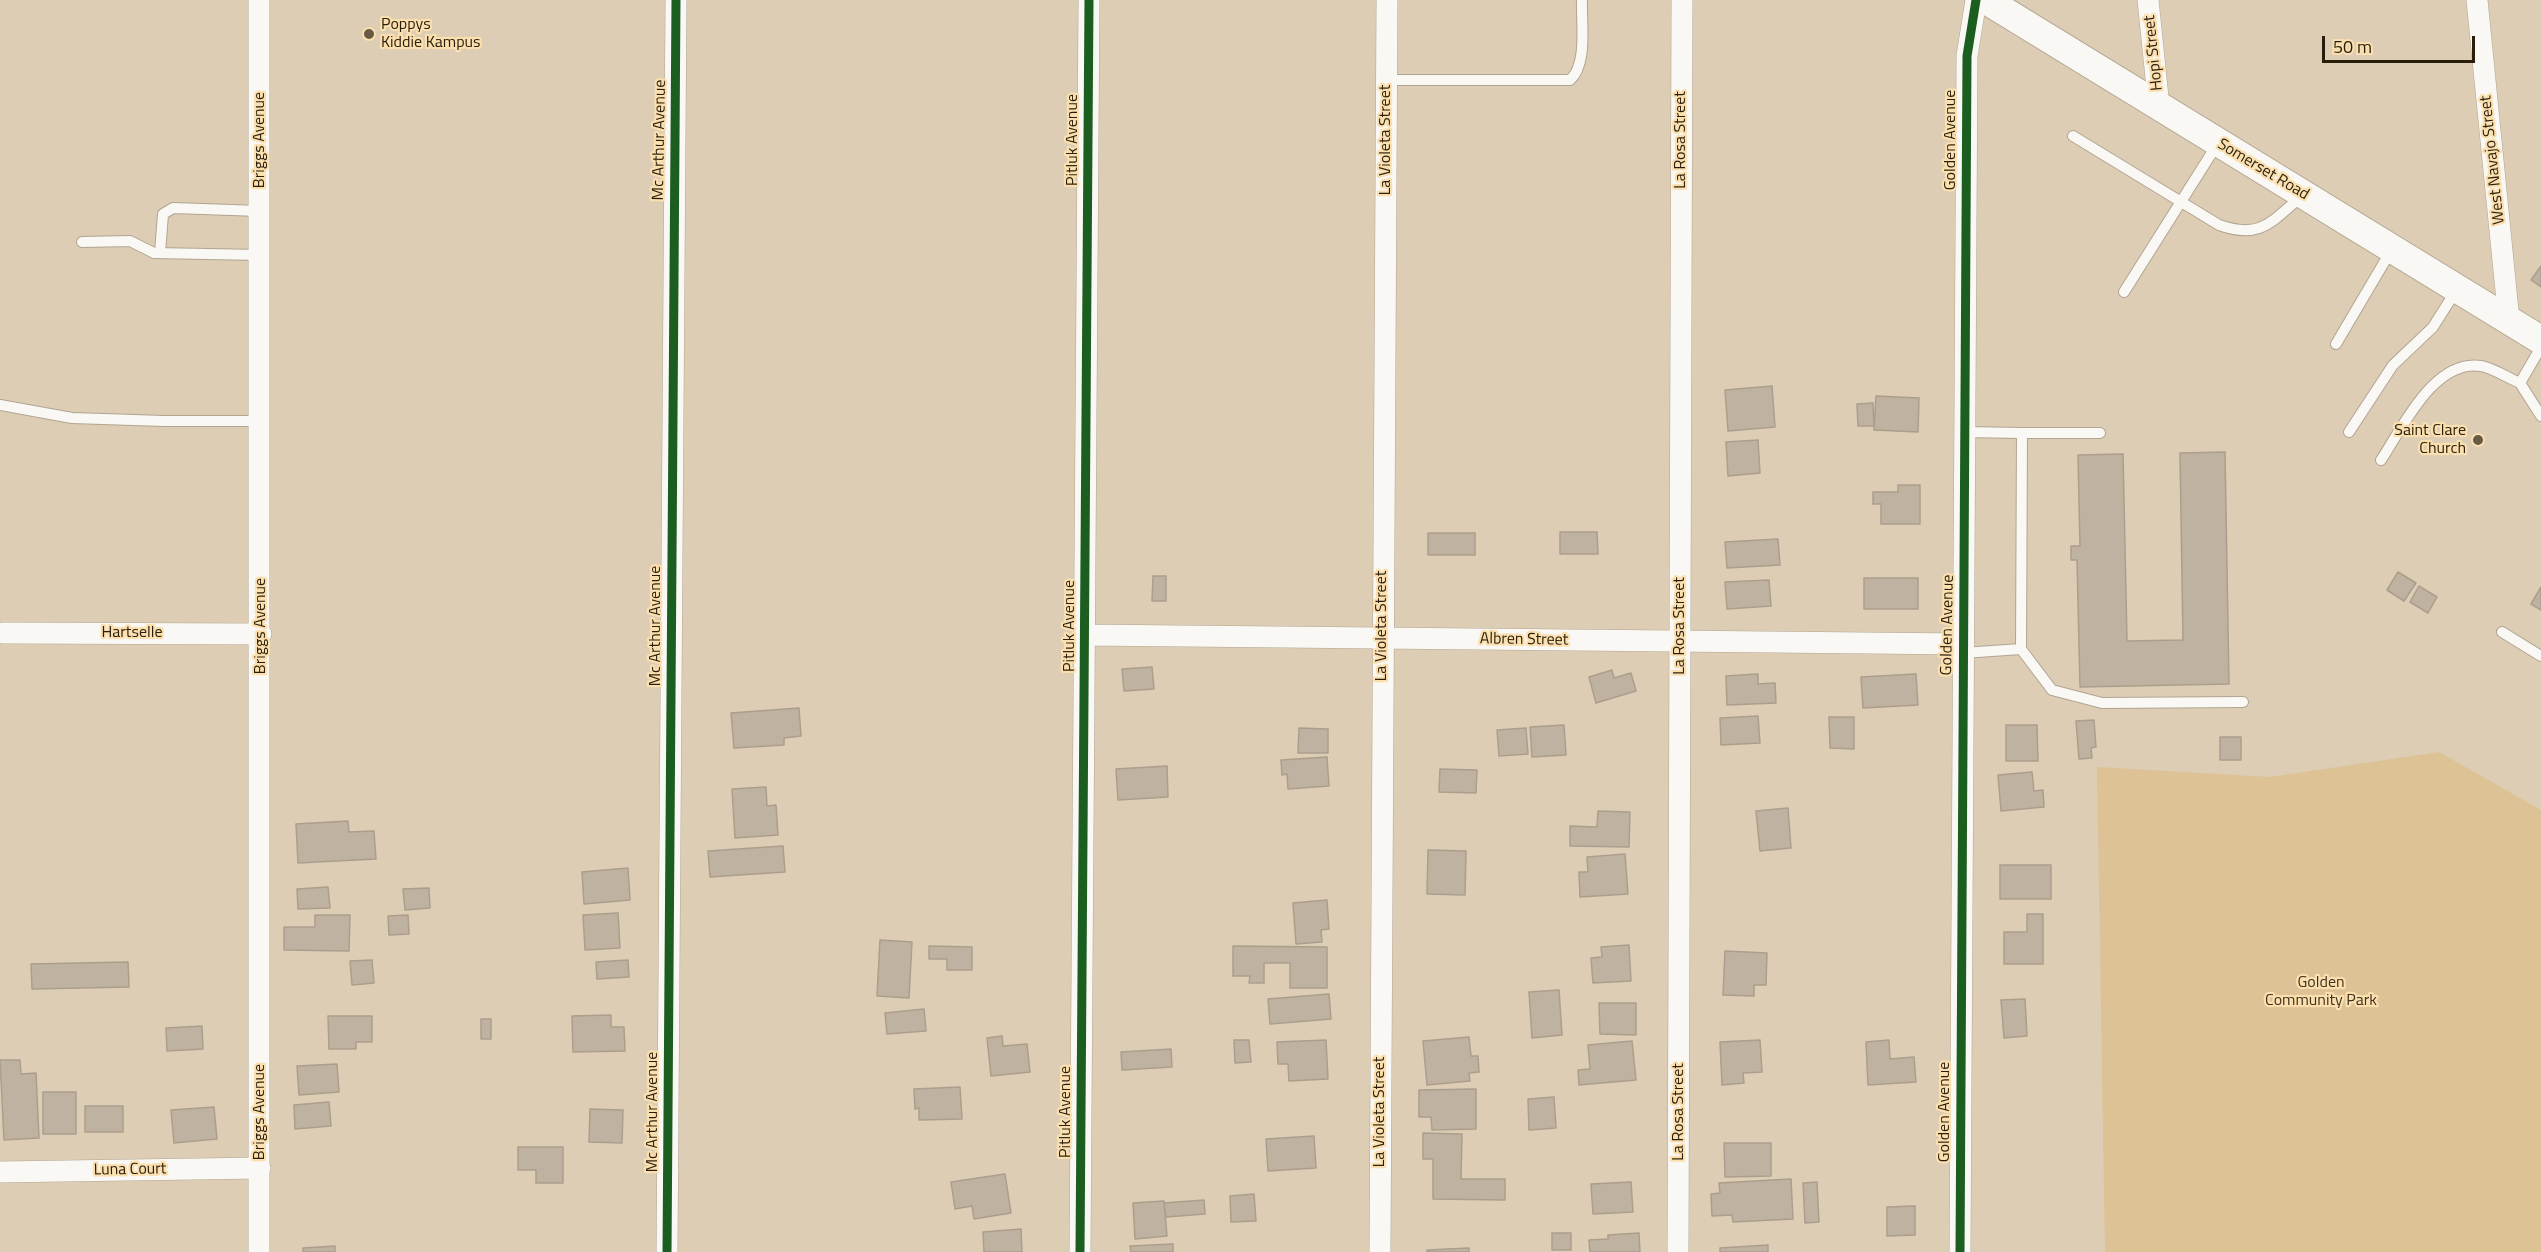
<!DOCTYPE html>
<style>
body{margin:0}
#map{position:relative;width:2541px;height:1252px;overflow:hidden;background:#dccdb4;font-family:"Titillium Web",sans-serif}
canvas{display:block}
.scale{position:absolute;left:2322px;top:36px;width:153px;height:27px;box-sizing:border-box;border:3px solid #281e0b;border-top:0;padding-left:8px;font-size:18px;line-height:21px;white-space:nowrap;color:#281e0b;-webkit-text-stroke:4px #fbdfaf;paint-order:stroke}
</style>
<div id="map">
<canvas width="2541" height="1252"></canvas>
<div class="scale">50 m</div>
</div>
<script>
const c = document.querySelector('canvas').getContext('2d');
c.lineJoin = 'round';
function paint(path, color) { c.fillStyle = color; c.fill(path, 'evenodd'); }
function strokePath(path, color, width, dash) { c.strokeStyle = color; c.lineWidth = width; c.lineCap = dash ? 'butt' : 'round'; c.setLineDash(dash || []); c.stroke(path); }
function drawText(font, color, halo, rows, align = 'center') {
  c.font = font + ' "Titillium Web",sans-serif'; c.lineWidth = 4.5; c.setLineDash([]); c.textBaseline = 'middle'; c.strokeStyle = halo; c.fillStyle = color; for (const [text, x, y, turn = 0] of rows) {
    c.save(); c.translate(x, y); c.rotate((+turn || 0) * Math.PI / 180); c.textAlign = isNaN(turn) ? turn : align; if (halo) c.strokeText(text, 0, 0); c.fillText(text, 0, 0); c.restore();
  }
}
paint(new Path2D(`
 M2439,752L2541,810V1252H2105L2097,767L2270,777Z`), '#dcc294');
const building = new Path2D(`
 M2541,266V287L2531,280Z
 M1772,386L1775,427L1728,431L1725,390Z
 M1876,396L1919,398L1918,432L1874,430Z
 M1873,403L1874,426H1858L1857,404Z
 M1758,440L1760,473L1728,476L1726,442Z
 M2225,452L2229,684L2080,687L2077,560H2071V546H2080L2078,455L2123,454L2127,641L2183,640L2180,453Z
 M1898,485H1920V524H1881V504H1873V492H1898Z
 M1560,532H1597L1598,554H1560Z
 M1428,533H1475V555H1428Z
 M1778,539L1780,565L1727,568L1725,542Z
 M2398,572L2416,583L2404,601L2387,590Z
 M1153,576H1166V601H1152Z
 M1864,578H1918V609H1864Z
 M1769,580L1771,606L1727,609L1725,582Z
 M2419,586L2437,597L2428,613L2410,602Z
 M2541,587V610L2531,604Z
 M1152,667L1154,689L1124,691L1122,669Z
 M1612,670L1614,678L1631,673L1636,691L1596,703L1589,677Z
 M1758,674V684L1775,683L1776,703L1727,705L1726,676Z
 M1916,674L1918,705L1863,708L1861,677Z
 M799,708L801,736L784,738V745L734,748L731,713Z
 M1758,716L1760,743L1721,745L1720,718Z
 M1829,717H1854V749L1830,748Z
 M2094,720L2096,747L2091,748L2092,758L2079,759L2076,721Z
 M1564,725L1566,755L1532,757L1530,727Z
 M2006,725H2037L2038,761H2006Z
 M1299,728L1328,729V753H1298Z
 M1526,728L1528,754L1499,756L1497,730Z
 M2220,737H2241V760H2220Z
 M1327,757L1329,786L1288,789L1287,774L1282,775L1281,760Z
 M1167,766L1168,797L1118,800L1116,769Z
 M1440,769L1477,770L1476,793L1439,792Z
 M2032,772L2034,791L2043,790L2044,807L2001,811L1998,775Z
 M766,787L767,806L776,805L778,835L735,838L732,789Z
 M1788,808L1791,848L1760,851L1756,811Z
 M1598,811L1630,812L1629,847L1570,846V826L1597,827Z
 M348,821L349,832L374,831L376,859L298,863L296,824Z
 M783,846L785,872L710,877L708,851Z
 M1428,850L1466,851L1465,895L1427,894Z
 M1625,854L1628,894L1580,897L1579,872H1588L1587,857Z
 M2000,865H2051V899H2000Z
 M628,868L630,900L584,904L582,872Z
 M328,887L330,908L298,909L297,889Z
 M429,888L430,908L405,910L403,889Z
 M1327,900L1329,929L1321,930L1322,942L1296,944L1293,903Z
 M618,913L620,948L585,950L583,915Z
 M2027,914H2043V964H2004V932H2027Z
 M315,915H350L349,951L284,950V927H315Z
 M408,915L409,934L389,935L388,916Z
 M880,940L912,942L909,998L877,996Z
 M1629,945L1631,981L1593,983L1591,958L1602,957L1601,947Z
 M929,946L972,947V970H947V959H929Z
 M1233,946L1327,947V988H1290V963H1264V983H1249L1250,976H1233Z
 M1725,951L1767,953L1766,985H1754V996L1723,995Z
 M372,960L374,983L352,985L350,961Z
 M628,960L629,977L597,979L596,962Z
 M128,962L129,987L32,989L31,964Z
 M1559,990L1562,1035L1532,1038L1529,992Z
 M1329,994L1331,1019L1270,1024L1268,999Z
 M2025,999L2027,1036L2004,1038L2001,1000Z
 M1599,1003H1636V1035L1600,1034Z
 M924,1009L926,1031L887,1034L885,1013Z
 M611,1015V1027H624L625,1051L573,1052L572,1016Z
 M328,1016H372V1042H356V1049H329Z
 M481,1019H491V1039H481Z
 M202,1026L203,1049L167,1051L166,1028Z
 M1002,1036L1003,1046L1027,1044L1030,1072L991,1076L987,1038Z
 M1469,1037L1471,1056H1478L1479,1072L1469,1073L1470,1081L1427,1085L1423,1041Z
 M1234,1040H1249L1251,1062L1235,1063Z
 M1326,1040L1328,1079L1289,1081L1288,1064H1278L1277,1042Z
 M1760,1040L1762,1072L1743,1073L1744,1083L1722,1085L1720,1042Z
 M1889,1040L1890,1059L1914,1057L1916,1082L1868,1085L1866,1042Z
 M1632,1041L1636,1080L1579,1085L1578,1070L1590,1069L1588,1045Z
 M1171,1049L1172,1067L1122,1070L1121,1052Z
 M0,1060H20L21,1074L36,1073L39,1138L4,1140Z
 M337,1064L339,1092L299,1095L297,1066Z
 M960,1087L962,1119L919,1120V1108L915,1109L914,1089Z
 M1476,1089V1129L1432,1130L1431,1117H1419V1090Z
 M43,1092H76V1134H43Z
 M1554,1097L1556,1128L1529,1130L1528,1099Z
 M329,1102L331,1126L295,1129L294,1105Z
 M85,1106H123V1132H85Z
 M214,1107L217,1139L174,1143L171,1110Z
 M590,1109L623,1110L622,1143L589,1142Z
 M1423,1133L1462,1134L1461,1179H1505V1200L1433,1199V1159H1423Z
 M1314,1136L1316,1168L1268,1171L1266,1139Z
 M1724,1143H1771V1176L1725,1177Z
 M518,1147H563V1183H536V1170H518Z
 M1005,1174L1011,1213L974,1219L972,1206L955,1209L951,1182Z
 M1791,1179L1793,1219L1733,1222L1732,1215L1712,1216L1711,1194L1720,1193L1719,1183Z
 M1631,1182L1633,1212L1593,1214L1591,1184Z
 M1817,1182L1819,1222L1805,1223L1803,1183Z
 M1254,1194L1256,1221L1231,1222L1230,1196Z
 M1204,1200L1205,1214L1166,1217L1164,1203Z
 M1164,1201L1167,1236L1135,1239L1133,1203Z
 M1915,1206V1235L1887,1236V1207Z
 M1021,1229L1022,1252H984L983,1232Z
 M1552,1233H1571V1250H1552Z
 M1639,1233L1640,1252H1590L1589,1240L1608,1239V1235Z
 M1173,1244V1252H1131L1130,1246Z
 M1768,1245V1252H1720V1248Z
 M335,1246V1252H303V1248Z
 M1469,1248V1252H1427V1250Z`);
paint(building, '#c0b2a0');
strokePath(building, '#ac9e8c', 1.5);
const service = new Path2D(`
 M1386,80H1570C1588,64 1581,23 1582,0
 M2073,136L2219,225C2261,240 2272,221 2303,195
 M82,242L130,241L154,253L260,255
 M160,253L163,214L173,208L260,211
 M2124,292L2218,143
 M2336,344L2392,249
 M2541,347L2520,383L2541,416
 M0,405L72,418L164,421H260
 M2349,432L2393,365L2433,327L2457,289
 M2022,433H2100
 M2381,460C2403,427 2434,359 2481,366C2493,368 2508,378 2520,383
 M2502,632L2541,656
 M2021,649L2052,690L2102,703L2243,702
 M1963,653L2021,649L2022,433L1965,432`);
const minor = new Path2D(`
 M259,0V1252
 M2148,0L2159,107
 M2477,0L2509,321
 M3,633L261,634
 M1085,635L1964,644
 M0,1172L260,1168
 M667,1252L676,0
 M1080,1252L1089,0
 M1380,1252L1387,0
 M1678,1252L1682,0
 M1960,1252L1967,56L1976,0`);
const secondary = new Path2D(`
 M1986,0L2541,340`);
strokePath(service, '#b1a591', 12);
strokePath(minor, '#b1a591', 22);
strokePath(secondary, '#b1a591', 30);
strokePath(service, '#faf8f4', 10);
strokePath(minor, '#faf8f4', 21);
strokePath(secondary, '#faf8f4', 28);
strokePath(new Path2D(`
 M667,1252L676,0
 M1080,1252L1089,0
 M1960,1252L1967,56L1976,0`), '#1b5e20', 9);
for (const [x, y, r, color] of [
 [369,34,6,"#675b46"],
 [2478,440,6,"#675b46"]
]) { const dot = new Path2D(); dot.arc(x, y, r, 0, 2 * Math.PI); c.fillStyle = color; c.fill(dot); strokePath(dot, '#fbdfaf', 2); }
drawText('16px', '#281e0b', '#fbdfaf', [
 ["Poppys",381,25],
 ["Kiddie Kampus",381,43],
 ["Saint Clare",2466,431,"right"],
 ["Church",2466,449,"right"]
], 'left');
drawText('16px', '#281e0b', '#fbdfaf', [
 ["Hopi Street",2154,53,-96],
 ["Briggs Avenue",260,140,-90],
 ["Mc Arthur Avenue",660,140,-89],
 ["Pitluk Avenue",1073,140,-90],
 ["La Violeta Street",1386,140,-90],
 ["La Rosa Street",1681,140,-90],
 ["Golden Avenue",1951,140,-90],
 ["West Navajo Street",2493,160,-96],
 ["Somerset Road",2263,170,31],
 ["Golden Avenue",1948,625,-89],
 ["Briggs Avenue",261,626,-90],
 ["Mc Arthur Avenue",656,626,-90],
 ["Pitluk Avenue",1070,626,-90],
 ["La Violeta Street",1382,626,-90],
 ["La Rosa Street",1680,626,-90],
 ["Hartselle",132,633],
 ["Albren Street",1524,640,1],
 ["Briggs Avenue",260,1112,-90],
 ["Mc Arthur Avenue",653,1112,-90],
 ["Pitluk Avenue",1066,1112,-90],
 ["La Violeta Street",1380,1112,-90],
 ["La Rosa Street",1679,1112,-90],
 ["Golden Avenue",1945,1112,-90],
 ["Luna Court",130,1170,-1]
]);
drawText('16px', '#3e331f', '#fbdfaf', [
 ["Golden",2321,983],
 ["Community Park",2321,1001]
]);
</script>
